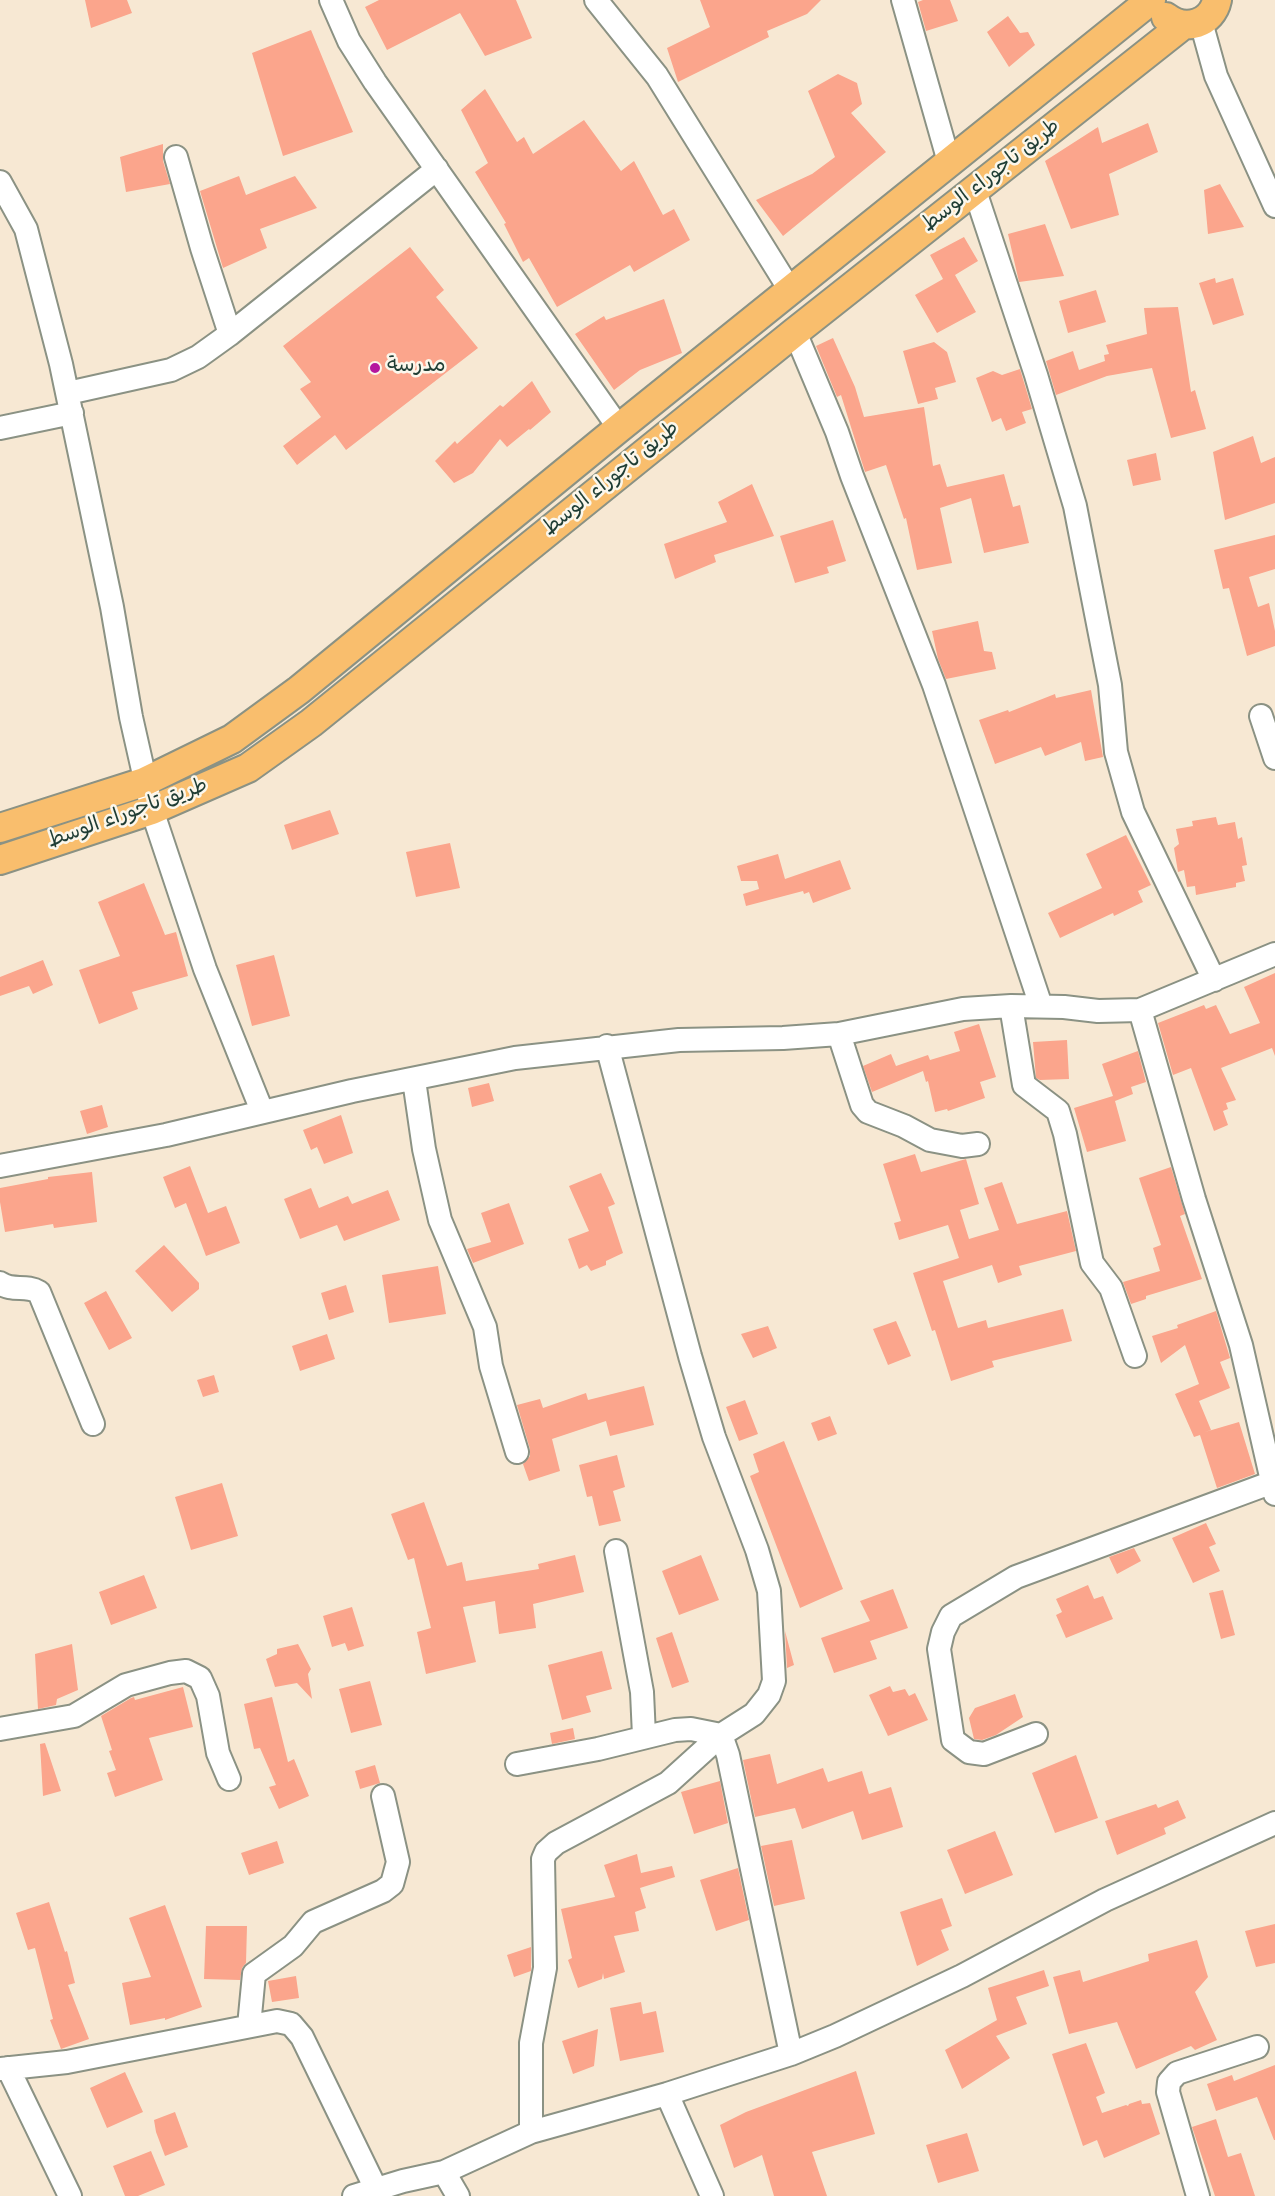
<!DOCTYPE html>
<meta charset="utf-8">
<style>
body{margin:0}
canvas{display:block;background:#f7e8d3}
</style>
<canvas width="1275" height="2196"></canvas>
<script>
const c = document.querySelector('canvas').getContext('2d');
c.lineJoin = 'round';
function paint(path, color) { c.fillStyle = color; c.fill(path, 'evenodd'); }
function strokePath(path, color, width, dash) { c.strokeStyle = color; c.lineWidth = width; c.lineCap = dash ? 'butt' : 'round'; c.setLineDash(dash || []); c.stroke(path); }
function drawText(font, color, halo, rows, align = 'center') {
  c.font = font + ' "Indie Flower","Playpen Sans Arabic",sans-serif'; c.lineWidth = 5; c.setLineDash([]); c.textBaseline = 'middle'; c.strokeStyle = halo; c.fillStyle = color; for (const [text, x, y, turn = 0] of rows) {
    c.save(); c.translate(x, y); c.rotate((+turn || 0) * Math.PI / 180); c.textAlign = isNaN(turn) ? turn : align; if (halo) c.strokeText(text, 0, 0); c.fillText(text, 0, 0); c.restore();
  }
}
paint(new Path2D(`
 M85,0H127L132,13L91,28Z
 M379,0H516L532,38L485,56L460,13L387,50L365,7Z
 M700,0H821L807,14L767,31L769,37L678,82L667,48L710,27Z
 M923,0H950L958,21L926,31L918,2Z
 M1008,16L1020,33L1028,32L1035,45L1009,67L987,32Z
 M311,30L353,132L283,156L252,53Z
 M838,74L857,83L862,104L851,113L886,152L783,236L756,200L812,174L835,157L808,91Z
 M485,89L517,142L524,137L533,154L584,120L621,171L634,161L663,215L674,209L690,240L634,272L630,265L557,307L529,258L523,262L504,224L506,223L475,172L488,163L461,110Z
 M1148,123L1158,152L1109,174L1119,215L1071,229L1045,161L1098,127L1102,143Z
 M163,144V161L170,184L126,192L120,157Z
 M239,176L246,195L295,176L317,208L260,229L267,248L223,268L200,191Z
 M1220,184L1244,227L1208,234L1204,190Z
 M1045,224L1064,276L1019,282L1008,234Z
 M964,237L978,261L955,275L976,312L937,333L915,295L943,279L930,255Z
 M410,247L444,290L436,297L478,348L346,450L335,435L297,465L283,446L321,417L300,389L311,382L283,346Z
 M1215,278L1216,283L1233,278L1244,315L1213,325L1199,283Z
 M1096,290L1106,322L1068,333L1059,301Z
 M664,299L682,353L640,370L614,390L575,334L604,316L606,320Z
 M1178,307L1191,392L1195,390L1206,429L1171,438L1152,368L1107,376L1056,395L1046,361L1073,351L1079,370L1105,361L1104,355L1109,354L1106,345L1147,334L1144,308Z
 M833,338L855,387L864,417L924,407L933,466L940,464L947,487L1004,474L1013,507L1020,505L1029,543L984,553L971,498L940,508L952,563L917,570L906,518L904,519L886,465L865,472L841,395L837,397L816,346Z
 M934,342L947,352L956,382L935,388L938,399L918,404L903,351Z
 M1020,369L1032,409L1022,412L1026,423L1006,431L1001,418L992,422L976,378L993,371L1002,375Z
 M532,381L551,412L530,430L529,429L507,447L500,439L473,473L454,483L435,461L455,441L457,444L500,405L503,407Z
 M1253,436L1261,463L1275,457V503L1225,520L1213,452Z
 M1156,453L1161,480L1133,486L1127,460Z
 M752,484L774,536L714,555L716,562L675,579L664,544L727,522L718,502Z
 M833,520L846,561L827,567L829,573L795,583L780,536Z
 M1275,535V569L1249,577L1258,607L1269,603L1275,631V646L1247,656L1229,588L1223,589L1214,550Z
 M978,621L984,651L992,652L996,669L946,679L938,659L932,631Z
 M1091,690L1103,757L1085,761L1081,742L1045,756L1041,747L995,764L979,720L1008,710L1009,712L1055,694L1056,698Z
 M330,810L339,834L292,850L284,825Z
 M1216,817L1218,825L1235,822L1238,839L1242,837L1247,865L1242,866L1245,881L1236,883V887L1196,895L1195,886L1187,887L1184,870L1178,872L1174,848L1179,844L1176,829L1193,826L1192,821Z
 M1126,835L1151,885L1138,891L1143,902L1114,916L1113,913L1060,938L1048,913L1102,888L1086,854Z
 M450,843L460,888L416,897L406,852Z
 M778,854L785,879L840,860L851,889L813,903L809,892L804,894L803,891L746,906L743,894L759,889L757,881H741L737,866Z
 M144,883L165,935L176,932L188,976L132,992L138,1009L99,1024L79,970L120,956L98,902Z
 M274,955L290,1016L252,1026L236,965Z
 M43,960L53,985L33,994L29,986L0,996V977Z
 M1275,973V1056L1272,1048L1221,1068L1236,1100L1226,1103L1228,1109L1223,1111L1228,1125L1214,1131L1191,1068L1173,1075L1158,1023L1204,1005L1206,1009L1216,1005L1230,1034L1260,1023L1244,987Z
 M979,1024L996,1077L980,1082L985,1098L948,1111L947,1109L935,1112L928,1081L926,1082L923,1071L872,1092L863,1066L891,1054L896,1066L928,1055L930,1060L960,1051L954,1032Z
 M1067,1040L1069,1079L1040,1080L1036,1078L1033,1042Z
 M1138,1051L1146,1082L1131,1087L1133,1094L1115,1101L1126,1141L1087,1152L1074,1108L1113,1096L1102,1064Z
 M489,1083L494,1101L472,1107L468,1088Z
 M102,1105L108,1127L87,1134L80,1111Z
 M341,1115L353,1153L324,1164L317,1147L311,1150L303,1130Z
 M915,1154L921,1172L966,1159L979,1204L960,1210L969,1239L999,1230L984,1188L1002,1182L1017,1224L1067,1211L1076,1251L1019,1266L1022,1275L998,1283L992,1265L943,1281L958,1328L986,1320L988,1328L1063,1309L1072,1341L992,1361L994,1367L951,1381L935,1330L932,1331L913,1273L959,1258L948,1225L899,1240L894,1223L901,1221L883,1164Z
 M190,1166L208,1213L226,1206L240,1243L206,1256L186,1203L175,1208L163,1177Z
 M1171,1167L1185,1214L1180,1216L1202,1279L1146,1296V1299L1131,1304L1123,1282L1160,1271L1153,1248L1161,1245L1139,1178Z
 M92,1172L97,1222L54,1228L53,1224L5,1232L0,1202V1188L48,1179V1177Z
 M601,1173L615,1204L608,1207L623,1253L606,1261V1265L591,1271L587,1265L579,1269L568,1239L589,1231L569,1186Z
 M311,1188L319,1208L348,1196L352,1204L388,1190L400,1220L344,1241L337,1225L300,1239L284,1199Z
 M509,1203L524,1244L473,1263L467,1249L491,1242L481,1213Z
 M164,1245L199,1283V1289L172,1312L135,1271Z
 M438,1266L446,1314L389,1323L382,1275Z
 M346,1285L354,1312L329,1320L321,1293Z
 M106,1291L132,1338L109,1350L84,1303Z
 M1216,1311L1230,1358L1220,1362L1230,1388L1199,1401L1211,1430L1205,1432L1239,1422L1255,1474L1217,1488L1200,1435L1194,1437L1175,1394L1199,1384L1185,1345L1161,1363L1152,1336L1178,1328L1177,1325Z
 M896,1321L911,1356L888,1365L873,1329Z
 M768,1326L777,1348L753,1358L741,1334Z
 M327,1334L335,1359L300,1371L292,1346Z
 M214,1375L219,1392L203,1397L197,1380Z
 M644,1386L654,1425L610,1436L606,1421L552,1439L560,1471L529,1481L523,1464L530,1456V1449L517,1405L540,1399L543,1408L586,1393L588,1400Z
 M745,1400L758,1434L739,1441L726,1407Z
 M830,1416L837,1434L818,1441L811,1423Z
 M784,1441L843,1589L800,1608L750,1476L759,1472L753,1454Z
 M617,1455L625,1487L613,1491L621,1521L599,1526L592,1496L587,1497L579,1465Z
 M222,1483L238,1536L191,1550L175,1497Z
 M424,1502L447,1566L462,1562L466,1581L539,1569L538,1564L575,1555L584,1592L533,1604L536,1628L499,1634L495,1601L463,1607L476,1662L426,1674L417,1632L431,1628L414,1558L408,1560L391,1514Z
 M1206,1523L1216,1544L1209,1547L1220,1571L1193,1583L1172,1538Z
 M1134,1548L1141,1561L1117,1574L1109,1557Z
 M701,1555L719,1600L679,1615L662,1571Z
 M144,1575L157,1608L111,1625L99,1592Z
 M1088,1585L1094,1599L1103,1596L1113,1619L1066,1638L1056,1615L1062,1612L1056,1599Z
 M893,1589L908,1628L870,1641L877,1659L834,1673L821,1638L870,1621L860,1601Z
 M1223,1590L1235,1635L1221,1639L1209,1593Z
 M352,1607L364,1646L348,1651L345,1643L332,1647L323,1616Z
 M785,1631L794,1665L787,1668Z
 M672,1632L689,1682L672,1688L656,1638Z
 M72,1644L78,1690L57,1699L56,1705L38,1709L35,1654Z
 M298,1644L311,1669L308,1674L312,1699L297,1683L275,1687L266,1659L277,1654V1649Z
 M602,1651L612,1689L586,1696L591,1712L562,1720L548,1665Z
 M370,1681L382,1725L351,1733L339,1689Z
 M890,1686L893,1692L905,1689L909,1696L915,1693L928,1720L888,1736L869,1695Z
 M183,1687L193,1727L149,1738L163,1780L115,1797L107,1773L116,1770L109,1751L112,1750L101,1716L131,1698L134,1697L135,1700Z
 M1015,1694L1023,1717L996,1735L982,1740L974,1739L969,1718L975,1708Z
 M272,1697L288,1762L294,1759L309,1796L279,1809L269,1787L276,1785L260,1748L254,1749L244,1704Z
 M573,1728L575,1739L552,1744L550,1733Z
 M45,1743L61,1791L43,1796L40,1744Z
 M770,1754L777,1784L823,1768L828,1782L862,1771L869,1794L891,1787L903,1827L862,1840L853,1811L802,1829L795,1808L755,1817L743,1760Z
 M1076,1755L1098,1818L1055,1833L1032,1773Z
 M375,1765L380,1783L360,1789L355,1771Z
 M720,1781L728,1823L694,1834L681,1792Z
 M1178,1800L1186,1818L1164,1828L1166,1834L1117,1855L1105,1821L1156,1804L1158,1808Z
 M995,1831L1013,1875L965,1894L947,1850Z
 M792,1840L805,1899L774,1906L761,1846Z
 M277,1841L284,1863L249,1875L241,1853Z
 M637,1854L641,1873L672,1866L675,1877L640,1888L646,1908L635,1912L639,1931L614,1936L625,1972L604,1979L603,1973L602,1979L578,1988L568,1960L572,1958L561,1909L615,1897L604,1865Z
 M738,1868L749,1920L716,1931L700,1880Z
 M942,1898L952,1926L941,1930L949,1950L917,1966L900,1912Z
 M49,1902L65,1952L67,1951L75,1983L68,1985L89,2039L61,2049L50,2020L53,2019L35,1948L28,1950L16,1913Z
 M165,1905L202,2007L165,2020V2018L130,2025L122,1983L151,1977L129,1918Z
 M1275,1924V1963L1256,1967L1245,1931Z
 M206,1926H247L246,1963L242,1968L240,1980L204,1979Z
 M1197,1940L1208,1977L1195,1992L1217,2040L1195,2050L1191,2046L1136,2069L1117,2022L1069,2034L1053,1977L1080,1970L1083,1982L1149,1961L1148,1954Z
 M531,1947V1971L514,1977L507,1955Z
 M1044,1970L1049,1986L1016,1997L1027,2024L996,2036L1010,2058L962,2089L945,2050L997,2020L988,1988Z
 M296,1976L299,1998L272,2002L268,1981Z
 M641,2002L643,2014L656,2011L664,2052L620,2061L610,2008Z
 M598,2029L594,2066L573,2074L562,2041Z
 M1086,2043L1105,2093L1096,2097L1102,2113L1126,2105L1128,2106L1129,2104L1141,2100L1142,2104L1150,2103L1160,2134L1104,2158L1097,2140L1083,2146L1052,2054Z
 M1275,2065V2140H1274L1257,2097L1216,2111L1207,2084L1232,2075L1234,2081Z
 M856,2071L875,2134L812,2152L827,2196H774L762,2155L734,2168L720,2125L746,2112Z
 M125,2072L143,2112L107,2128L90,2088Z
 M175,2112L188,2147L165,2156L156,2132L154,2120Z
 M1216,2119L1228,2157L1241,2153L1255,2196H1215L1192,2127Z
 M967,2133L979,2171L938,2183L926,2145Z
 M151,2151L165,2185L138,2196H125L113,2166Z`), '#fba58c');
const minor = new Path2D(`
 M331,0L349,41L375,82L619,428
 M596,0L657,76L790,290
 M903,0L949,162
 M1201,22L1216,76L1275,206
 M176,157L202,248L230,334
 M0,182L26,229L61,364L112,607L131,717L152,810L205,969L262,1111
 M975,191L1036,375L1075,506L1110,685L1116,752L1133,812L1214,980
 M795,332L837,432L852,476L934,685L1041,1006
 M68,393L171,370L198,357L230,334L437,169
 M0,428L72,413
 M1261,716L1275,758
 M1011,1006L1024,1085L1058,1111L1065,1134L1092,1263L1111,1288L1135,1356
 M1140,1010L1194,1199L1241,1345L1275,1494
 M839,1034L862,1105L868,1112L904,1126L930,1140L962,1146L978,1144
 M414,1080L424,1149L440,1220L485,1327L491,1366L517,1452
 M0,1166L166,1135L352,1091L515,1058L679,1040L783,1038L839,1034L963,1009L1011,1006L1064,1007L1098,1011L1140,1010L1275,954
 M0,1283C12,1292 26,1284 39,1292L93,1424
 M616,1551L642,1692L644,1736
 M0,1729L74,1716L126,1685L170,1673L186,1671L200,1678L208,1696L218,1753L229,1779
 M1036,1734L984,1754L969,1752L953,1740L939,1649L943,1632L951,1616L1016,1577L1273,1482
 M721,1735L728,1755L791,2054
 M517,1764L598,1749L675,1730L691,1729L721,1735
 M249,2026L254,1974L293,1946L313,1922L383,1891L392,1884L398,1862L383,1796
 M8,2068L70,2196
 M0,2069L67,2062L277,2021L291,2024L302,2037L376,2189
 M667,2094L712,2196
 M531,2132V2043L545,1968L543,1859L546,1852L556,1843L668,1783L721,1735L754,1714L769,1695L774,1681L769,1591L757,1550L714,1437L690,1356L607,1046
 M444,2172L458,2196
 M354,2196L403,2181L444,2172L531,2132L667,2094L791,2054L835,2036L962,1976L1105,1900L1275,1823
 M1198,2196L1168,2092L1169,2082L1177,2073L1257,2047`);
const major = new Path2D(`
 M1166,17C1185,32 1212,24 1217,0
 M0,828L144,782L232,739L299,690L619,428L1151,0
 M0,860L152,810L248,768L311,723L795,332L1183,25`);
strokePath(minor, '#8b9284', 26);
strokePath(major, '#8b9284', 32);
strokePath(minor, '#fff', 22);
strokePath(major, '#f9be6d', 28);
for (const [x, y, r, color] of [
 [375,368,6,"#b5179e"]
]) { const dot = new Path2D(); dot.arc(x, y, r, 0, 2 * Math.PI); c.fillStyle = color; c.fill(dot); strokePath(dot, '#fbf7ec', 2); }
drawText('21px', '#1f3d34', '#fbf7ec', [
 ["طريق تاجوراء الوسط",992,177,-38],
 ["طريق تاجوراء الوسط",612,480,-39],
 ["طريق تاجوراء الوسط",128,815,-20]
]);
drawText('21px', '#1f3d34', '#fbf7ec', [
 ["مدرسة",387,368]
], 'left');
</script>
